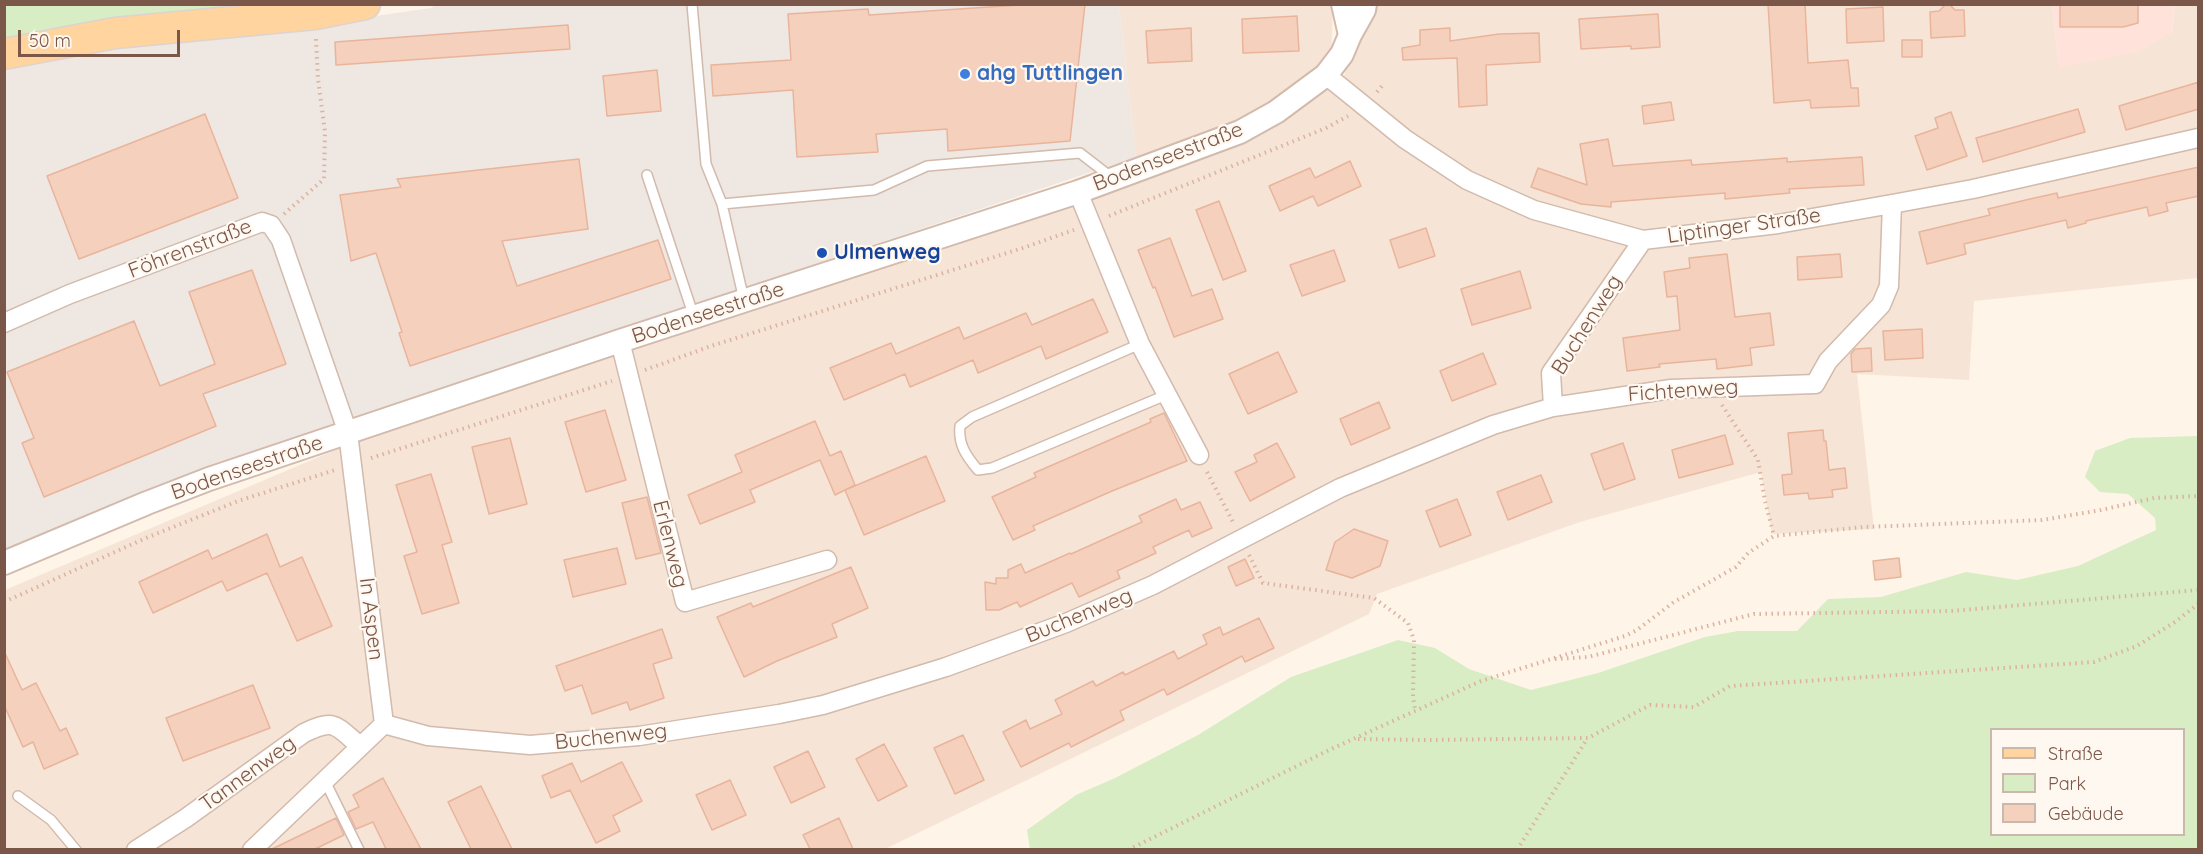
<!DOCTYPE html>
<meta charset="utf-8">
<style>
body{margin:0}
#map{position:relative;width:2203px;height:854px;overflow:hidden;background:#fef4e8;font-family:Quicksand,sans-serif}
canvas{display:block}
.frame{position:absolute;inset:0;border:6px solid #7b5749;pointer-events:none}
.legend{position:absolute;left:1990px;top:728px;width:195px;height:108px;box-sizing:border-box;background:#fff8f0;border:2px solid #cab8ad;margin:0;padding:8px 10px;list-style:none;font-size:18px;color:#7b5749}
.legend li{display:flex;align-items:center;gap:12px;height:30px}
.legend b{width:30px;border:2px solid #cab8ad}
.scale{position:absolute;left:18px;top:30px;width:162px;height:27px;box-sizing:border-box;border:3px solid #7b5749;border-top:0;padding-left:8px;font-size:18px;line-height:21px;white-space:nowrap;color:#7b5749;-webkit-text-stroke:4px #fff8f0;paint-order:stroke}
</style>
<div id="map">
<canvas width="2203" height="854"></canvas>
<div class="frame"></div>
<ul class="legend">
<li><b style="height:8px;background:#ffd49e"></b>Straße</li>
<li><b style="height:16px;background:#d8edc4"></b>Park</li>
<li><b style="height:16px;background:#f5d0bd"></b>Gebäude</li>
</ul>
<div class="scale">50 m</div>
</div>
<script>
const c = document.querySelector('canvas').getContext('2d');
c.lineJoin = 'round';
function paint(path, color) { c.fillStyle = color; c.fill(path, 'evenodd'); }
function strokePath(path, color, width, dash) { c.strokeStyle = color; c.lineWidth = width; c.lineCap = dash ? 'butt' : 'round'; c.setLineDash(dash || []); c.stroke(path); }
function drawText(font, color, halo, rows, align = 'center') {
  c.font = font + ' Quicksand,sans-serif'; c.lineWidth = 4.5; c.setLineDash([]); c.textBaseline = 'middle'; c.strokeStyle = halo; c.fillStyle = color; for (const [text, x, y, turn = 0] of rows) {
    c.save(); c.translate(x, y); c.rotate((+turn || 0) * Math.PI / 180); c.textAlign = isNaN(turn) ? turn : align; if (halo) c.strokeText(text, 0, 0); c.fillText(text, 0, 0); c.restore();
  }
}
paint(new Path2D(`
 M1119,5H1333L1331,66L1341,85L1368,5H2052L2059,67L2172,32L2175,5H2198V278L1974,301L1969,380L1857,374L1874,529L1772,534L1761,472L1580,522L1377,594L1369,614L885,849L5,850V590L354,442L1131,177L1136,157Z`), '#f6e5d6');
paint(new Path2D(`
 M2052,5H2175L2172,32L2138,52L2059,68Z`), '#ffe3db');
paint(new Path2D(`
 M435,5H1119L1136,157L346,421L5,555V71L172,38L314,25L431,8Z`), '#efe7e1');
paint(new Path2D(`
 M226,4L228,9L5,42V5Z
 M2198,436V849H1030L1027,830L1076,795L1115,778L1198,735L1291,677L1398,640L1435,648L1469,669L1531,690L1598,673L1705,637L1738,631H1797L1828,599L1881,597L1966,572L2017,580L2078,566L2156,530L2155,518L2128,494L2100,492L2085,477L2095,451L2130,438ZM1992,730H2184V834H1992Z`), '#d8edc4');
const building = new Path2D(`
 M1034,4H1085L1070,141L948,151L947,129L876,134L878,152L797,157L793,90L713,96L711,65L791,60L788,14L868,9L869,15Z
 M1768,4H1805L1808,63L1848,60L1851,88H1858L1859,106L1811,108L1810,100L1774,103Z
 M1946,4H1949L1955,10H1964L1965,36L1931,38L1930,12L1939,11Z
 M2060,4H2138V23L2123,27H2060Z
 M1883,7L1884,41L1847,43L1846,9Z
 M1658,14L1660,47L1631,49V46L1581,49L1579,19Z
 M1297,16L1299,51L1243,53L1242,19Z
 M568,25L570,49L336,65L335,42Z
 M1191,28L1192,61L1148,63L1146,31Z
 M1450,28V41L1499,34L1539,33L1540,62L1486,65L1487,105L1459,107L1457,58L1403,60L1402,48L1420,45V30Z
 M1902,40H1922V57H1902Z
 M657,70L661,111L607,116L603,76Z
 M2199,82V109L2126,130L2119,106Z
 M1671,102L1674,120L1644,124L1642,106Z
 M2078,109L2085,132L1983,162L1976,138Z
 M1951,112L1967,156L1927,170L1915,136L1938,128L1935,118Z
 M205,114L238,198L79,259L47,176Z
 M1608,139L1613,166L1691,160L1692,165L1787,158V162L1862,157L1864,185L1789,189L1790,193L1725,199V193L1611,202V207L1581,204L1531,187L1538,168L1587,185L1580,144Z
 M579,159L588,229L502,241L517,286L658,240L671,279L410,366L399,333L402,332L376,253L351,261L340,195L401,187L397,179Z
 M1350,161L1361,186L1318,206L1313,196L1280,211L1269,186L1310,168L1315,178Z
 M2199,167V196L2166,203L2168,211L2149,216L2147,207L2086,221V223L2068,228L2066,220L1964,244L1966,254L1927,264L1919,232L1990,215L1988,209L2030,199L2057,193L2058,198Z
 M1219,201L1246,271L1223,280L1196,210Z
 M1426,228L1435,256L1399,268L1390,240Z
 M1170,238L1192,296L1212,289L1223,319L1174,337L1155,287L1153,288L1138,250Z
 M1334,250L1345,281L1302,296L1290,265Z
 M1727,254L1735,317L1770,313L1774,345L1750,348L1752,365L1717,369L1716,359L1659,364L1660,367L1627,371L1623,338L1680,330L1677,296L1667,297L1664,272L1690,268L1689,258Z
 M1840,254L1842,277L1798,280L1797,257Z
 M252,270L286,364L203,394L216,426L44,497L22,443L34,438L7,372L134,321L160,386L215,364L189,292Z
 M1520,271L1531,308L1472,325L1461,289Z
 M1093,299L1108,332L1046,359L1041,346L978,373L973,360L910,387L905,374L844,400L830,368L891,343L896,354L959,327L964,339L1026,313L1032,325Z
 M1922,329L1923,358L1885,360L1883,331Z
 M1871,348L1872,371L1852,372L1851,354L1855,349Z
 M1278,352L1297,392L1248,414L1229,374Z
 M1483,353L1496,384L1452,401L1440,371Z
 M1379,402L1390,428L1351,445L1340,419Z
 M605,410L626,480L586,492L565,422Z
 M1164,413L1187,461L1112,491L1033,526L1035,530L1013,540L992,497L1036,477L1034,473L1151,422L1150,419Z
 M815,421L830,456L841,451L855,485L835,495L820,460L750,490L755,502L700,524L688,495L742,472L735,455Z
 M1823,430L1824,441H1826L1829,470L1845,468L1847,488L1832,490L1833,497L1809,499L1808,493L1784,495L1782,475L1792,474L1788,433Z
 M1725,435L1733,464L1679,478L1672,450Z
 M510,438L527,504L489,514L472,447Z
 M1277,443L1295,477L1250,501L1235,472L1257,462L1254,455Z
 M1623,443L1635,479L1604,490L1591,454Z
 M926,456L945,501L864,535L845,490Z
 M431,474L452,542L442,545L459,603L422,614L404,556L417,552L396,485Z
 M1541,475L1552,502L1508,520L1497,492Z
 M647,497L661,553L636,559L622,503Z
 M1176,499L1181,510L1200,502L1212,528L1192,537L1189,530L1153,547L1156,553L1117,571L1120,578L1079,597L1072,583L1020,607L1017,602L999,610H986L985,582L996,584V578H1008V570L1021,564L1025,573L1070,553L1071,554L1142,522L1139,516Z
 M1457,499L1471,535L1440,547L1426,511Z
 M1354,529L1388,541L1380,566L1352,578L1326,570L1335,542Z
 M267,534L280,567L302,557L332,626L297,641L267,573L227,591L222,581L153,613L139,582L208,550L212,559Z
 M617,548L626,584L573,597L564,560Z
 M1899,558L1901,577L1875,580L1873,561Z
 M1245,559L1254,578L1236,586L1228,567Z
 M851,567L868,608L832,624L837,637L777,661L744,677L717,617L751,603L753,607Z
 M1259,618L1274,648L1245,662L1242,656L1167,695L1164,689L1120,711L1124,720L1071,747L1069,743L1021,767L1003,732L1026,720L1030,729L1062,714L1055,700L1093,681L1096,686L1123,672L1125,675L1174,651L1178,659L1207,644L1203,635L1220,627L1223,635Z
 M662,629L672,658L653,664L664,698L630,710L627,702L592,714L582,685L565,691L556,666Z
 M4,651L22,690L36,683L60,731L66,728L78,754L44,769L33,742L23,747L4,705Z
 M253,685L270,728L183,761L166,718Z
 M963,735L984,780L955,794L934,748Z
 M884,744L907,786L878,801L856,759Z
 M808,751L825,787L791,803L774,767Z
 M622,762L642,801L613,816L620,831L596,843L570,790L551,798L542,776L572,763L581,782Z
 M383,778L421,849H386L373,822L356,829L348,812L359,807L353,795Z
 M730,780L746,815L712,830L696,795Z
 M481,786L512,849H471L448,802Z
 M336,818L344,835L315,849H272Z
 M839,818L853,849H810L803,835Z`);
paint(building, '#f5d0bd');
strokePath(building, '#e9b49c', 1.5);
const service = new Path2D(`
 M692,4L706,164L722,204
 M647,175L694,317
 M744,300L722,204L874,190L927,166L1080,153L1111,177
 M1140,344L972,417L960,426C958,444 966,456 978,470L992,468L1166,395
 M325,781L359,850
 M18,796L51,820L76,850`);
const minor = new Path2D(`
 M1326,75L1405,139L1467,180L1534,210L1643,240L1778,224L1892,204L1973,189L2198,138
 M1078,192L1140,344L1199,455
 M4,323L70,294L262,222L271,225L281,240L348,433L384,724L252,850
 M620,341L685,602L827,560
 M1553,407L1671,389L1815,384L1828,361L1881,305L1889,286L1892,204
 M384,724L428,736L530,745L639,736L779,714L823,705L946,667L1066,623L1153,585L1340,488L1493,425L1553,407L1551,373L1643,240
 M136,850L186,818L304,733C335,718 335,725 360,746`);
const tertiary = new Path2D(`
 M1343,4L1350,35
 M4,563L147,503L209,479L620,341L1078,192L1240,132L1276,112L1326,75L1342,54L1350,35L1364,10L1365,4`);
const primary = new Path2D(`
 M4,54L115,33L315,14L365,4`);
strokePath(service, '#d2baac', 12);
strokePath(minor, '#d2baac', 21);
strokePath(tertiary, '#d2baac', 26);
strokePath(primary, '#ddd3d0', 33);
strokePath(new Path2D(`
 M1377,92L1382,86
 M284,214L324,179L325,132L318,79L316,39
 M1109,216L1326,128L1348,116
 M645,370L711,346L1026,247L1074,230
 M1722,405L1758,460L1765,501L1774,536
 M371,458L612,381
 M1207,472L1234,524
 M1249,555L1263,583L1374,598L1408,623L1414,640L1413,697L1415,710
 M4,602L146,538L238,501L335,470
 M1555,659L1588,657L1754,614L1951,611L2198,590
 M1358,739L1426,740L1588,738L1650,705L1694,707L1730,686L2094,662L2137,646L2175,622L2198,604
 M1128,850L1329,750L1481,681L1625,636L1637,630L1674,602L1736,567L1748,553L1774,536L1864,527L2042,520L2101,510L2154,498L2198,496
 M1517,850L1587,739`), '#dbb2a0', 4, [1.5, 4.5]);
strokePath(service, '#fff', 9);
strokePath(minor, '#fff', 18);
strokePath(tertiary, '#fff', 22);
strokePath(primary, '#ffd49e', 30);
for (const [x, y, r, color] of [
 [965,74,6,"#3f7fe0"],
 [822,253,6,"#1a4fb4"]
]) { const dot = new Path2D(); dot.arc(x, y, r, 0, 2 * Math.PI); c.fillStyle = color; c.fill(dot); strokePath(dot, '#fff8f0', 2); }
drawText('bold 21px', '#366cbe', '#fff8f0', [
 ["ahg Tuttlingen",977,74]
], 'left');
drawText('21px', '#7b5749', '#fff8f0', [
 ["Bodenseestraße",1168,157,-21],
 ["Liptinger Straße",1744,226,-8],
 ["Föhrenstraße",190,249,-21],
 ["Bodenseestraße",708,313,-18],
 ["Buchenweg",1587,325,-58],
 ["Fichtenweg",1683,391,-4],
 ["Bodenseestraße",247,468,-19],
 ["Erlenweg",670,544,76],
 ["Buchenweg",1079,616,-22],
 ["In Aspen",371,619,83],
 ["Buchenweg",611,737,-6],
 ["Tannenweg",248,774,-36]
]);
drawText('bold 21px', '#164399', '#fff8f0', [
 ["Ulmenweg",834,253]
], 'left');
</script>
